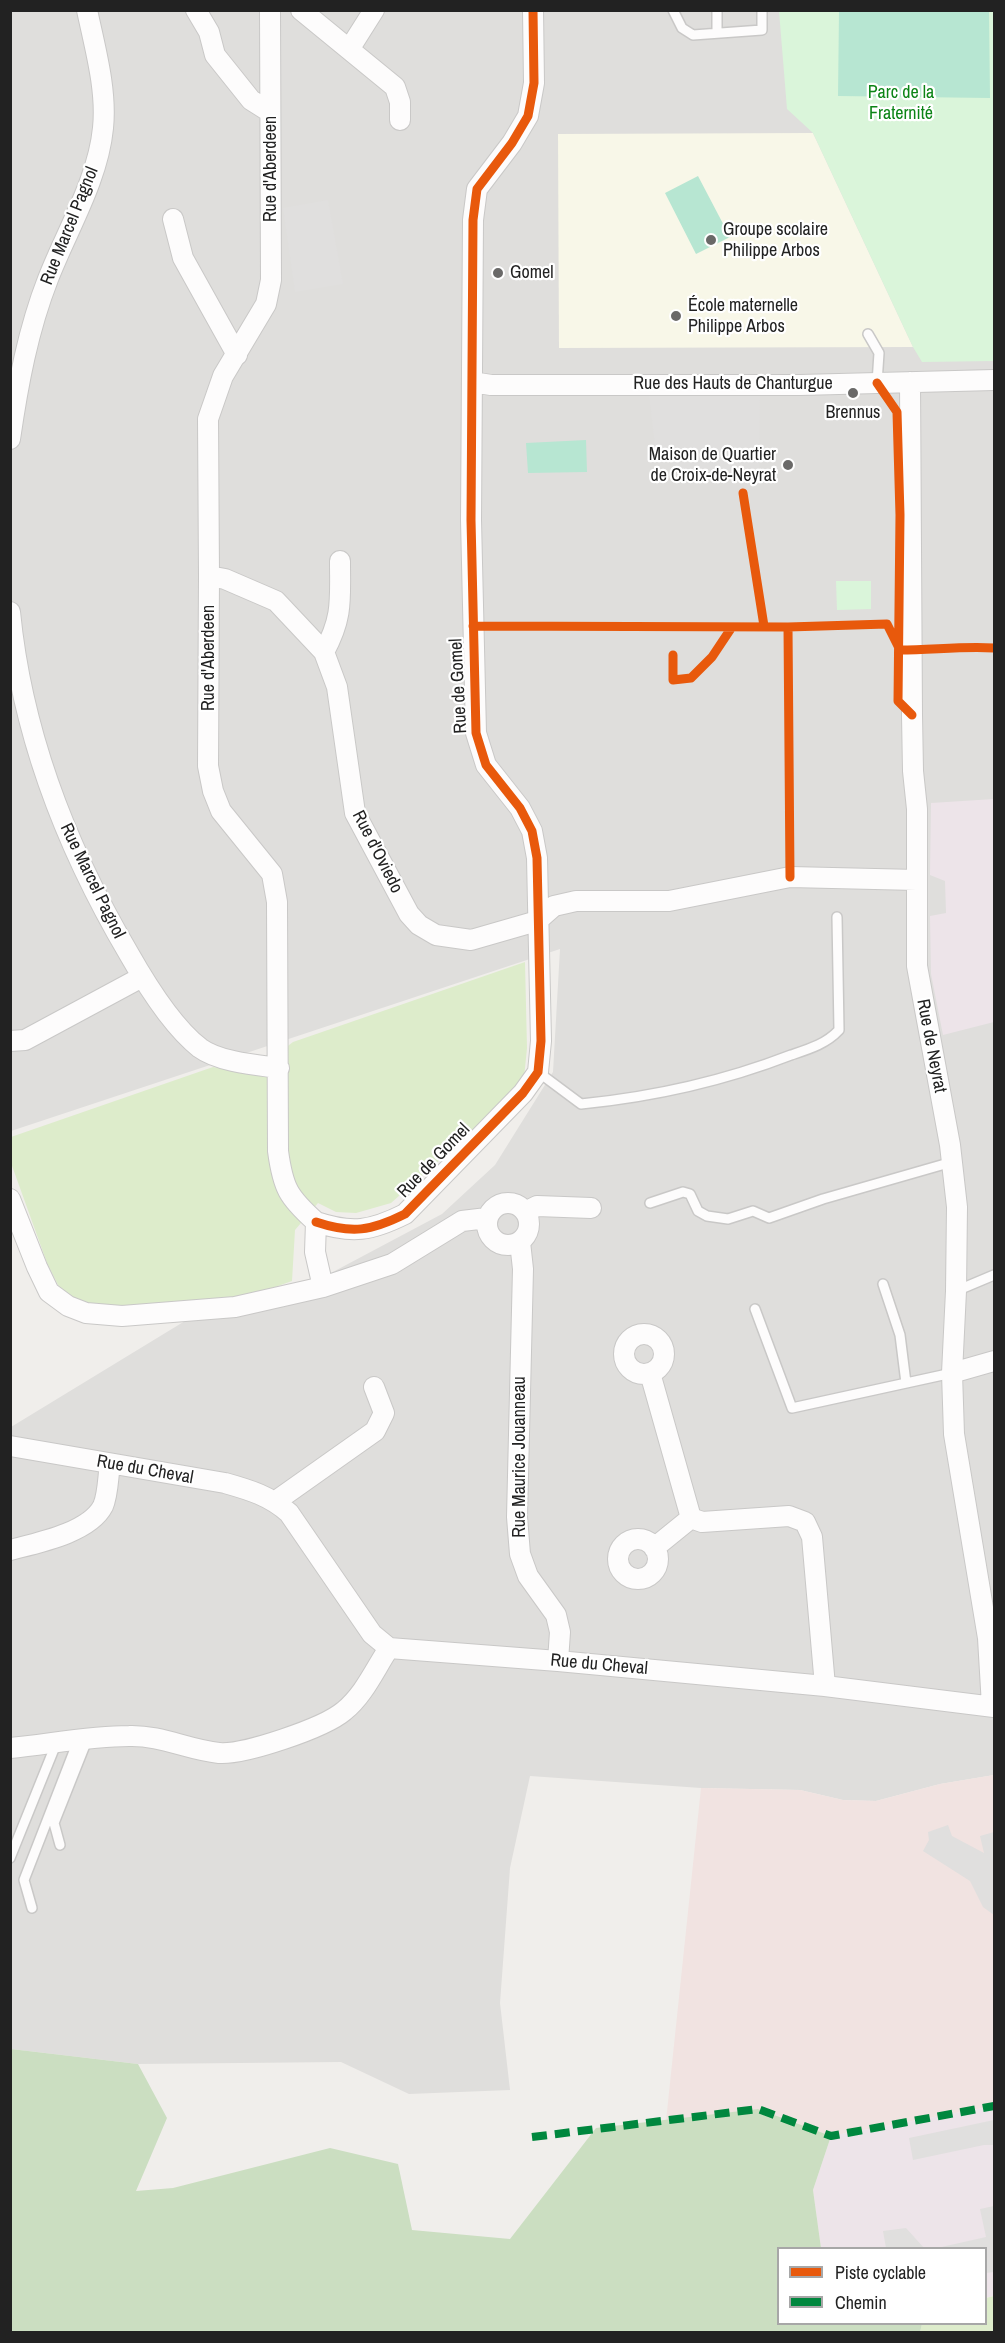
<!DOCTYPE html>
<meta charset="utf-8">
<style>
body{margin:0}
#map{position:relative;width:1005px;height:2343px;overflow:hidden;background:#f0eeeb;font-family:"Archivo Narrow",sans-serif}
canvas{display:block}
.frame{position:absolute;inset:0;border:12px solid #222;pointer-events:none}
.legend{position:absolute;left:777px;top:2247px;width:210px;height:78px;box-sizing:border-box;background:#fff;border:2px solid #a7a7a7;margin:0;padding:8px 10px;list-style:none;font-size:18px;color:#222}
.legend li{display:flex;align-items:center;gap:12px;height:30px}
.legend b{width:30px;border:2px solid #a7a7a7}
</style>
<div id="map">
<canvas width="1005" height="2343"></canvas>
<div class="frame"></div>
<ul class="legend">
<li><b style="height:8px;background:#e8590c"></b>Piste cyclable</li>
<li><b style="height:8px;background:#00873e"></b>Chemin</li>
</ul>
</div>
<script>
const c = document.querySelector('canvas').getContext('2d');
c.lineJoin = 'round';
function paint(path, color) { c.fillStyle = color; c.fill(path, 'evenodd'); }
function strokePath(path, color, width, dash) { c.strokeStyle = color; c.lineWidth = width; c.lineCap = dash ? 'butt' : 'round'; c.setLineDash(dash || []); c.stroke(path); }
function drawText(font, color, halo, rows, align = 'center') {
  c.font = font + ' "Archivo Narrow",sans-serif'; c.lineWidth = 4.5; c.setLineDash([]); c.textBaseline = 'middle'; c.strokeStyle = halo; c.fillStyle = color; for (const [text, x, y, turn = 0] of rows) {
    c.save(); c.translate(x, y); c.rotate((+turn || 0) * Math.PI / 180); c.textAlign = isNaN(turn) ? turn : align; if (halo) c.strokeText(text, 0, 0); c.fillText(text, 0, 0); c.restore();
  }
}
paint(new Path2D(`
 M11,11H994V1775L940,1784L876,1801L843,1800L800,1790L701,1788L530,1776L510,1868L500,2003L510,2090L409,2094L341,2062L138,2064L11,2049V1427L203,1310L331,1273L442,1214L495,1165L553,1072L560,949L11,1131Z`), '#dfdedc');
paint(new Path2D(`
 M994,1775V2106L831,2136L758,2109L666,2121L701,1788L800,1790L843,1800L876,1801L940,1784Z`), '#f1e3e1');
paint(new Path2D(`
 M994,799V1022L943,1035L931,974L930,916L946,913L945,881L930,875L931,803Z
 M994,2106V2296L986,2298V2248H821L813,2190L831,2136Z`), '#ede4e9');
paint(new Path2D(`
 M813,133L913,347L559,348L558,134Z`), '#f8f7e8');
paint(new Path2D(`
 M525,962L527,1048L524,1078L510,1098L391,1203L356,1213L336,1212L318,1203L295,1230L292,1281L236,1301L128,1310L93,1307L77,1300L59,1287L47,1263L11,1163V1137L213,1067L252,1073L293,1042Z
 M994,2296V2332H920L922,2324H986V2298Z`), '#ddeccb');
paint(new Path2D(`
 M11,2049L138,2064L167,2118L136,2191L173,2188L330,2148L398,2164L412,2230L510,2239L596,2128L758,2109L831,2136L813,2190L821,2248H778V2324H922L920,2332H11Z`), '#cbdec1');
paint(new Path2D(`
 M779,11H994V361L922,362L913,347L813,133L787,109Z
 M836,581H871V609L837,610Z`), '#daf5da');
paint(new Path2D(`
 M839,11H989L990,98L838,96Z
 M698,176L730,237L696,254L665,193Z
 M586,440L587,472L528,473L526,443Z`), '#b7e6d2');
paint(new Path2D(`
 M328,200L343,284L295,292L283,208Z
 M760,393L759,474H684L655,447L649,394Z
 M948,1825L952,1836L984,1853L980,1836L994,1832V1915L983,1907L970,1881L923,1851L929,1840L928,1832Z
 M994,2120V2145H984L913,2160L909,2138Z
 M994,2206V2272L986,2273V2248H937L986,2237L980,2209Z
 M906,2228L924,2248H886L883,2231Z`), '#e0dfde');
const lane = new Path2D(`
 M673,10L682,28L693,35L762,30V10
 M717,10V33
 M868,334L879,353L877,383
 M538,1072L581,1104C652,1097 724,1081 791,1055C809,1049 826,1044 839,1030L837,917
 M650,1203L683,1192L690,1194L698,1211L707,1216L728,1219L753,1211L769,1218L823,1199L952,1162
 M883,1284L900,1335L906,1383
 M956,1291L994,1275
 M755,1309L792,1408L952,1373
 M60,1845L54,1823L87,1740
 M10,1858L56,1744
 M32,1908L24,1880L78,1741`);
const street = new Path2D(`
 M196,10L209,32L215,55L251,100L270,112
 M270,10L271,280L266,304L223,376L208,419L209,576L208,766L213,791L221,811L272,874L277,902L278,1151C283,1188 288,1197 316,1222L315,1252L323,1287
 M301,10L395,87L400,102V120
 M350,48L374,10
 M173,219L183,258L237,355
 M472,382L491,385H800L994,380
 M910,382L912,715L913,771L917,809V966L950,1145L957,1207L956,1291L952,1373L954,1434L988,1638L992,1706
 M10,439C18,384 28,330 48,279C67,230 98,180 103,128C107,90 95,48 87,10
 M209,576L225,579L276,601L324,652L337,687L355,813L409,914L419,925L436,935L471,940L537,921L554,906L576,901H669L790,877L917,880
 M10,612C22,734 67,849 129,954C146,984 173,1027 200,1048C219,1062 256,1065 279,1068
 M324,652C343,617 340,600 340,561
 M10,1041L25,1040L142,977
 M10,1199L37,1267L49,1292L68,1306L86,1313L122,1316L235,1307L323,1287L392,1264L462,1221L487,1218
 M487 1224a21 21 0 1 1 42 0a21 21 0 1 1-42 0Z
 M525,1212L537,1206L591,1208
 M316,1222C352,1234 371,1231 405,1214L523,1093L538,1072L541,1041L537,858L532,831L520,808L486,765L476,733L471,520L473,220L477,189L512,143L528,116L534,83L533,10
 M520,1242L523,1269L517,1517L520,1554L528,1576L556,1615L560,1632L558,1661
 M624 1354a20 20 0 1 1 40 0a20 20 0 1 1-40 0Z
 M650,1373L691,1518L702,1522L789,1516L805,1522L812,1537L825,1686
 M952,1373L994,1361
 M10,1446L225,1483C250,1490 270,1496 289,1513L372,1634L389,1648L558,1661L825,1686L994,1707
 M276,1501L375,1431L384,1413L374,1387
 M618 1559a20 20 0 1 1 40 0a20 20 0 1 1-40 0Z
 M654,1548L691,1518
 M10,1550C37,1543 89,1533 103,1506C108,1495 108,1477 110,1464
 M10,1748C50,1744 90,1736 129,1736C161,1735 188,1750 219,1753C244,1755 324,1728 344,1711C364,1695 375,1669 389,1648`);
strokePath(lane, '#c9c8c7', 12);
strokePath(street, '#c9c8c7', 22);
strokePath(lane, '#fdfcfc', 9);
strokePath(street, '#fdfcfc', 20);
strokePath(new Path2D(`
 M532,2137L758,2109L831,2136L994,2106`), '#00873e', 8, [15, 8]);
strokePath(new Path2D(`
 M877,383L897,412L900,515L898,701L912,715
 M743,493L764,626
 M473,626L788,627L887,624L900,650C932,650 963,646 994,648
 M788,627L790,877
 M673,655V680L691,678L712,657L732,627
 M316,1222C352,1234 371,1231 405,1214L523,1093L538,1072L541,1041L537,858L532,831L520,808L486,765L476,733L471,520L473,220L477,189L512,143L528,116L534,83L533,10`), '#e8590c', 9);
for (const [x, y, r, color] of [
 [711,240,6,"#6a6968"],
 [498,273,6,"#6a6968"],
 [676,316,6,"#6a6968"],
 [853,393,6,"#6a6968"],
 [788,465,6,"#6a6968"]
]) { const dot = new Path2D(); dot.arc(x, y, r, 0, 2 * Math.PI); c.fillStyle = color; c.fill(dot); strokePath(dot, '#fff', 2); }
drawText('18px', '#0c8416', '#fff', [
 ["Parc de la",901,93],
 ["Fraternité",901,114]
]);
drawText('18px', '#222', '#fff', [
 ["Rue d'Aberdeen",271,169,-90],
 ["Rue Marcel Pagnol",70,226,-68],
 ["Rue des Hauts de Chanturgue",733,384],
 ["Rue d'Aberdeen",209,658,-90],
 ["Rue de Gomel",459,686,-93],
 ["Rue d'Oviedo",377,852,63],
 ["Rue Marcel Pagnol",92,881,64],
 ["Rue de Neyrat",931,1046,79],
 ["Rue de Gomel",434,1161,-46],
 ["Rue Maurice Jouanneau",520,1457,-90],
 ["Rue du Cheval",145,1470,10],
 ["Rue du Cheval",599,1665,5]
]);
drawText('18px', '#222', '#fff', [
 ["Groupe scolaire",723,230],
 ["Philippe Arbos",723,251],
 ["Gomel",510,273],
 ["École maternelle",688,306],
 ["Philippe Arbos",688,327],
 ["Brennus",853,413,"center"],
 ["Maison de Quartier",776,455,"right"],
 ["de Croix-de-Neyrat",776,476,"right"]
], 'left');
</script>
